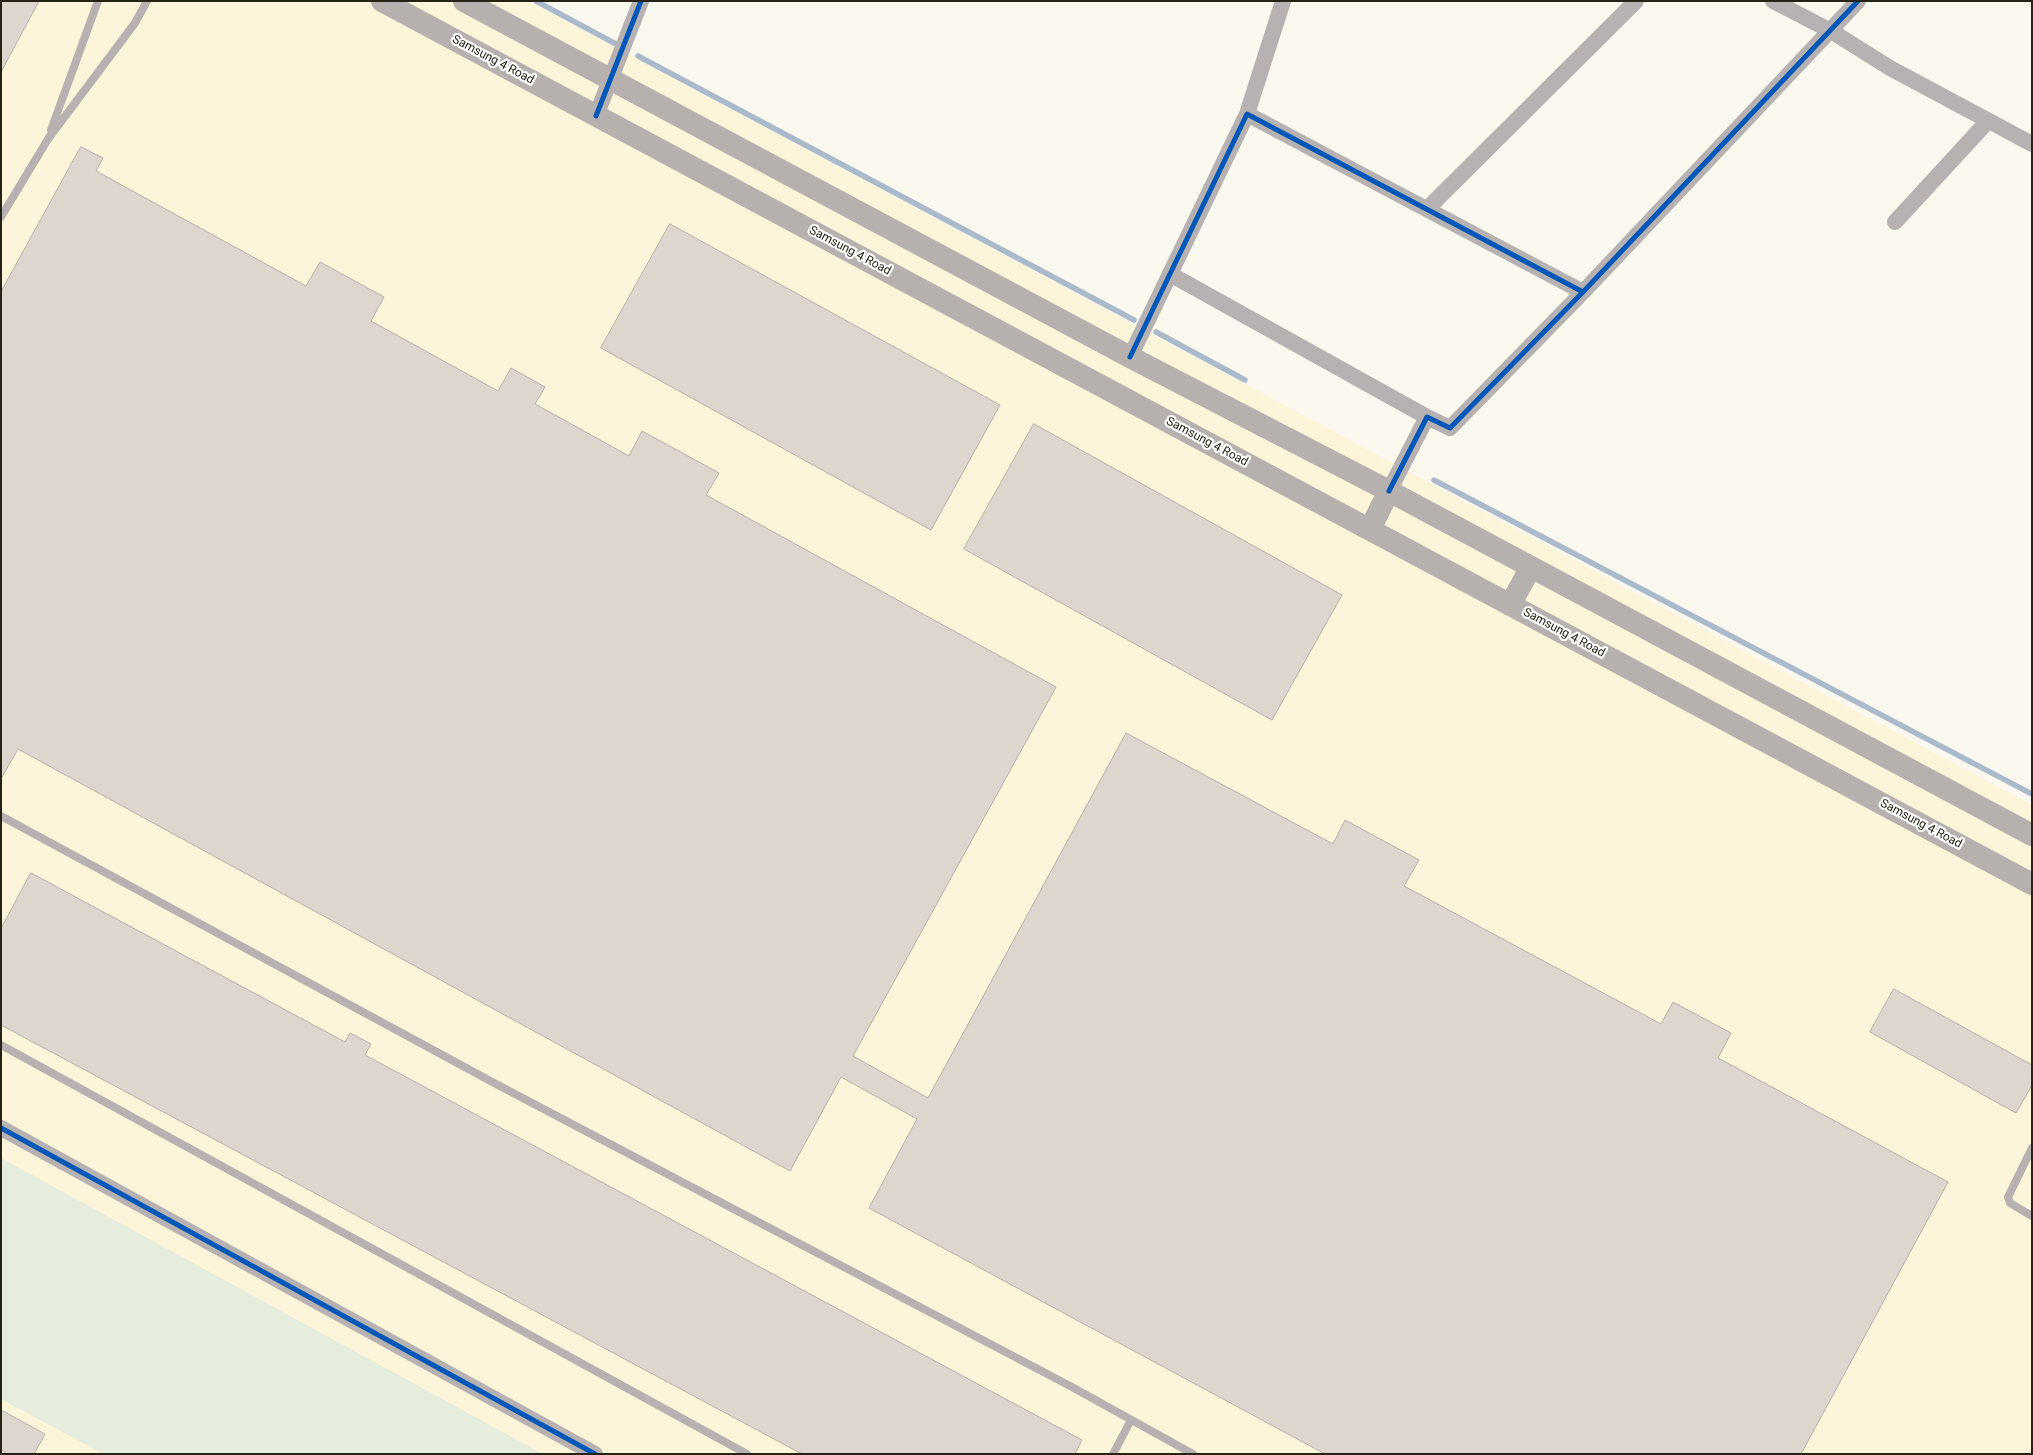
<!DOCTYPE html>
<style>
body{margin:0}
#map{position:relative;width:2033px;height:1455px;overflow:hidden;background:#fbf8f0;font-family:Roboto,sans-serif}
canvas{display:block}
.frame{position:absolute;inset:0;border:2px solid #262215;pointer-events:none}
</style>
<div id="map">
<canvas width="2033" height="1455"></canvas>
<div class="frame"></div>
</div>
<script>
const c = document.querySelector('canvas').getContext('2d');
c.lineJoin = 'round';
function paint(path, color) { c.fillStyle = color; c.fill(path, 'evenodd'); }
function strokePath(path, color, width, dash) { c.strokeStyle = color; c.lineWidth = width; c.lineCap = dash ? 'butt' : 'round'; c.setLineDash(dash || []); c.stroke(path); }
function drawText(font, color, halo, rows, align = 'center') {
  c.font = font + ' Roboto,sans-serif'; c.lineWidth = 4.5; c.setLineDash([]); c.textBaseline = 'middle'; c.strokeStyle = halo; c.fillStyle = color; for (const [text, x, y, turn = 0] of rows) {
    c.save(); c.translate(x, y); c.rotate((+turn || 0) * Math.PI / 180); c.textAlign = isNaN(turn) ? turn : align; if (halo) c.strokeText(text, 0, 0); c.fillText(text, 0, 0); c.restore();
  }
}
paint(new Path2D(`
 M1,1H529L2032,805V1454H1Z`), '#fdf5d9');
paint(new Path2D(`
 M1,1158L543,1454H103L1,1399Z`), '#e6eddc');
strokePath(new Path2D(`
 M536,1L616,44
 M638,56L1134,320
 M1156,332L1245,380
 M1434,480L2032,794`), '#abbaca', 5.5);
const building = new Path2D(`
 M1,1H39L1,72Z
 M81,147L103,158L96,171L306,286L320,262L384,297L371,321L498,391L511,368L545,387L535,404L629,456L642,431L719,473L706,495L1056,687L853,1056L928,1098L1126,733L1333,844L1345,820L1419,860L1404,886L1661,1024L1673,1002L1731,1033L1718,1058L1948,1182L1801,1454H1325L869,1208L917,1119L841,1077L790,1171L18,749L1,779V292Z
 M670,224L1000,405L931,530L601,348Z
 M1034,424L1342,595L1272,720L964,549Z
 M31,873L345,1042L350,1033L371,1044L365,1055L1082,1440L1075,1454H802L1,1025V929Z
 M1894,989L2032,1065V1085L2016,1113L1870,1032Z
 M1,1410L45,1434L34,1454H7L1,1450Z`);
paint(building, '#ddd5ce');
strokePath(building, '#b8b0aa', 1);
strokePath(new Path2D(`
 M51,130L98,1
 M1,217L48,139L135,23L147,1
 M1,816L496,1084L1072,1387L1193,1454
 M1,1045L747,1454
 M2032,1148L2008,1197L2010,1203L2032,1216
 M1113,1454L1131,1420`), '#b7b2b1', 8);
strokePath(new Path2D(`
 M1773,1L1831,31L1890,68L2032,144
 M1247,114L1283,1
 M596,116L641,1
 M1427,209L1636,1
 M1895,222L1988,121
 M1170,274L1427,417
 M1130,357L1247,114L1583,292
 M1389,491L1427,417L1450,428L1583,292L1858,1
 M1,1128L595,1454`), '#b7b2b1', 16);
strokePath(new Path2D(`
 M382,1L2032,884
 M464,1L1130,357L1389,491L2032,835
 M1370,529L1389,491
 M1510,605L1531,567`), '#b6b1af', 22);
strokePath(new Path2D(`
 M596,116L641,1
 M1130,357L1247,114L1583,292
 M1389,491L1427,417L1450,428L1583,292L1858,1
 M1,1128L595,1454`), '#0057b8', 5);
drawText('12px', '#262215', '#fff', [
 ["Samsung 4 Road",493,60,28],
 ["Samsung 4 Road",850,251,28],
 ["Samsung 4 Road",1207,442,28],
 ["Samsung 4 Road",1564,633,28],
 ["Samsung 4 Road",1921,824,28]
]);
</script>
